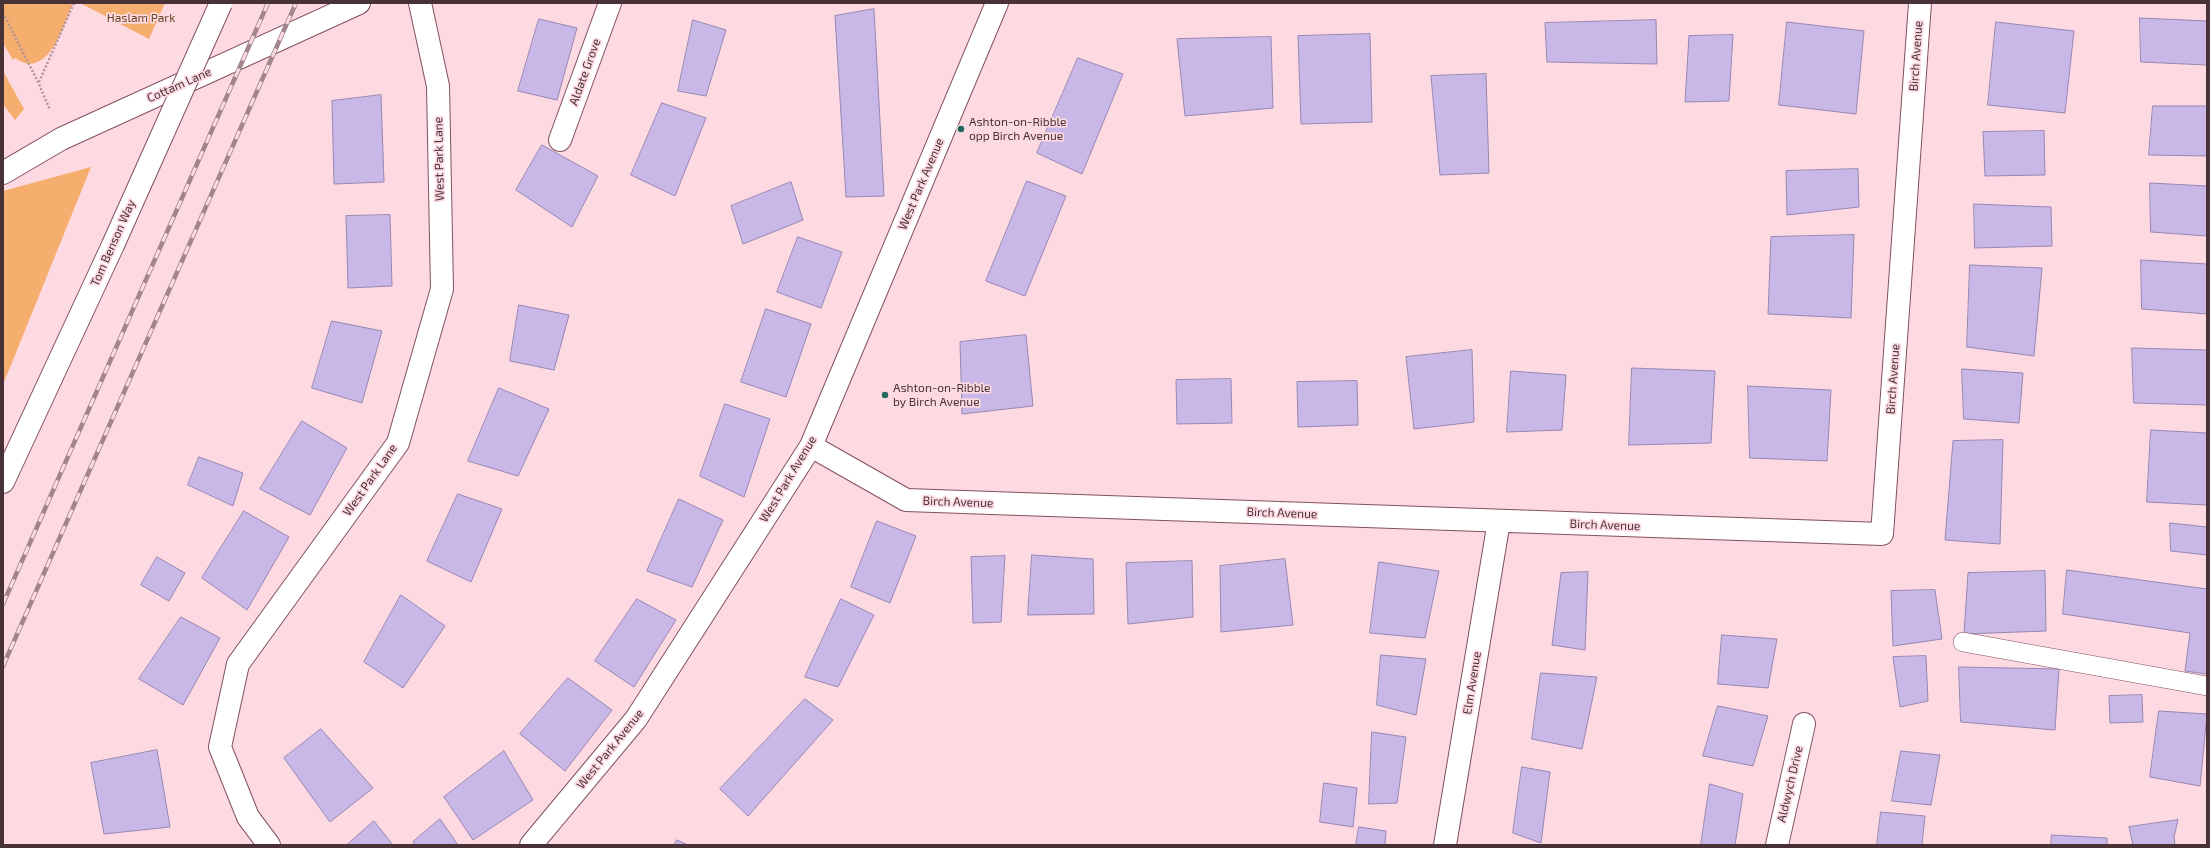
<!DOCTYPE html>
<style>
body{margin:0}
#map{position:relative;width:2210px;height:848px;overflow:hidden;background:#fddae2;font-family:"Exo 2",sans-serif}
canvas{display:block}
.frame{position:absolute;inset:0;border:4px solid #483237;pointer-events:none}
</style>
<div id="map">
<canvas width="2210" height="848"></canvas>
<div class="frame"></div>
</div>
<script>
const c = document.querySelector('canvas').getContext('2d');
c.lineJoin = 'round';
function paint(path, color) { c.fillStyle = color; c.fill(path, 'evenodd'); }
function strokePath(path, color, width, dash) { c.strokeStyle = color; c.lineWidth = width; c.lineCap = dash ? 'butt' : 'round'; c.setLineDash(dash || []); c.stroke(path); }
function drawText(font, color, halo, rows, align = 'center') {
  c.font = font + ' "Exo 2",sans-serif'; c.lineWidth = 3.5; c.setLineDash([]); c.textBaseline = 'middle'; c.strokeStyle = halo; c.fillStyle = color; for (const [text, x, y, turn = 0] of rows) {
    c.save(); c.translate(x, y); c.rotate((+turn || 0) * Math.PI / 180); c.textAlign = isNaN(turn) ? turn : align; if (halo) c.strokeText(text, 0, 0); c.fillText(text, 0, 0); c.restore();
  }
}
paint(new Path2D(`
 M3,3H73C64,24 48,82 15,58L13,60L3,43Z
 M80,3H165L149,39Z
 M3,71L24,109L15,120L3,104Z
 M91,167L9,370L3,384V191Z`), '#f5ae6e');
const building = new Path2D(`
 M874,9L884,196L846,197L835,16Z
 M2140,18L2207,21V65L2141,62Z
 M539,19L577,28L557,100L518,91Z
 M693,20L726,30L706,96L678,91Z
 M1656,20L1657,64L1547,62L1545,23Z
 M1787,22L1864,31L1856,114L1779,105Z
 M1996,22L2074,31L2065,113L1988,105Z
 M1370,34L1372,122L1301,124L1298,36Z
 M1733,35L1729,101L1685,102L1689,36Z
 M1271,37L1273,108L1185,116L1177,39Z
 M1078,58L1123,74L1082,174L1037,153Z
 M1486,74L1489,173L1440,175L1431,76Z
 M381,95L384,182L334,184L332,101Z
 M662,103L706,118L675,196L631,175Z
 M2153,106H2207V156L2149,155Z
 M2044,131L2045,175L1985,176L1983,132Z
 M542,145L598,176L572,227L516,190Z
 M1858,169L1859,207L1787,215L1786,171Z
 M1027,181L1066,196L1025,296L986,281Z
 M791,182L803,220L743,244L731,206Z
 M2150,183L2207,186V236L2151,232Z
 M1974,204L2051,207L2052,246L1975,248Z
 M390,215L392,286L348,288L346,216Z
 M1854,235L1851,318L1768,314L1771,237Z
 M798,237L842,252L821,308L777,292Z
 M2141,260L2207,264V314L2142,309Z
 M1970,265L2042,268L2034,356L1967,347Z
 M519,305L569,315L554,370L510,361Z
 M766,309L811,324L786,397L741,382Z
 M332,321L382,331L362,403L312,388Z
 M1026,335L1033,406L962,414L960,342Z
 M2132,348L2207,350V405L2134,403Z
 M1472,350L1474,422L1414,429L1406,357Z
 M1632,368L1715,371L1711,443L1629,445Z
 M1962,369L2023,373L2019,423L1964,419Z
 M1511,371L1566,375L1562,430L1507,432Z
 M1231,379L1232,423L1177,424L1176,380Z
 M1357,381L1358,425L1298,427L1297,382Z
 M1748,386L1831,390L1827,461L1750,458Z
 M499,388L549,409L518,476L468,461Z
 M725,404L770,419L744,497L700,476Z
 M302,421L347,448L310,515L260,489Z
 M2151,430L2207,433V505L2147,502Z
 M2003,440L2000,544L1945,540L1953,441Z
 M199,457L243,473L233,506L188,485Z
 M458,494L502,509L471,582L427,561Z
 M679,499L723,520L692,587L647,571Z
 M244,511L289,537L247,610L202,578Z
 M877,521L916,536L890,603L851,587Z
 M2170,523L2207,527V555L2171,551Z
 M1032,555L1093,559L1094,614L1028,615Z
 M1005,556L1001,622L973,623L971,557Z
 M157,557L185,573L169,601L141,585Z
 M1285,559L1293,625L1221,632L1220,566Z
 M1192,561L1193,617L1128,624L1126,563Z
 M1379,562L1439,571L1425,638L1370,633Z
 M2067,570L2207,589V674L2185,671L2190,633L2063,614Z
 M2045,571L2046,631L1964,634L1968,573Z
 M1588,572L1585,650L1552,645L1561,573Z
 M1935,590L1942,639L1893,646L1891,591Z
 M401,595L445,626L403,688L364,662Z
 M637,599L676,620L634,687L595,661Z
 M841,599L874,615L838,687L805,677Z
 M181,617L220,638L183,705L139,679Z
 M1722,635L1777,639L1768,688L1718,684Z
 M1381,655L1426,659L1416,715L1377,705Z
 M1926,656L1928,701L1900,707L1893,657Z
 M1959,667L2059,669L2055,730L1961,722Z
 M1541,673L1597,677L1582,749L1532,739Z
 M568,678L612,710L565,771L520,734Z
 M2142,695L2143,722L2110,723L2109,696Z
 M805,699L833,720L748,816L720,789Z
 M1718,706L1768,716L1753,766L1703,756Z
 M2159,711L2207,714L2200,786L2150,777Z
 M321,729L373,788L330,822L284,758Z
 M1372,732L1406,737L1397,803L1369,804Z
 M157,750L170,827L104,834L91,763Z
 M504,751L533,800L473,840L444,797Z
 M1901,751L1940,755L1931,805L1892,801Z
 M1522,767L1550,772L1541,843L1513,833Z
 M1324,783L1357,788L1353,827L1320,822Z
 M1710,784L1743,794L1735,845H1701Z
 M1881,812L1925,816L1922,845H1877Z
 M440,819L458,845H415L413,842Z
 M2178,820L2174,837L2175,845H2133L2129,827Z
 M374,821L393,845H347Z
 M1359,827L1386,831L1385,845H1356Z
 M2052,835L2107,838V845H2051Z
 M677,840L688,845H674Z`);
paint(building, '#c9b8e7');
strokePath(building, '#9786b3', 1);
const service = new Path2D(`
 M1963,642L2207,686`);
const minor = new Path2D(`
 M560,140L610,3
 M3,173L61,139L359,3
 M811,446L906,500L1882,534L1920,3
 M269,845L248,817L220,747L238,664L398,443L442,289L438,86L420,3
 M531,845L636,719L811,446L997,3
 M1445,845L1499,521
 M1777,845L1804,724`);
const secondary = new Path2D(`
 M3,482L113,245`);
strokePath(service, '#82515e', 20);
strokePath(minor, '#82515e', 24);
strokePath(secondary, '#82515e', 24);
strokePath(new Path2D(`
 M3,13L38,82L50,110
 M39,82L74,3`), '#b1939a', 2.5, [2, 2]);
strokePath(service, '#fff', 19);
strokePath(minor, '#fff', 22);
strokePath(secondary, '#fff', 22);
const rail = new Path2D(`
 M3,604L268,3
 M3,666L296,3`);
strokePath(rail, '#a2858c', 4.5);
strokePath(rail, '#fddae2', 3, [9]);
const secondaryBridge = new Path2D(`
 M113,245L221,3`);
strokePath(secondaryBridge, '#82515e', 24, []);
strokePath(secondaryBridge, '#fff', 22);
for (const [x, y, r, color] of [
 [961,129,4,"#21695f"],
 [885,395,4,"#21695f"]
]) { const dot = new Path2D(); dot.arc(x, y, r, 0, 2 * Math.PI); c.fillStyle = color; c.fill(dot); strokePath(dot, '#fddae2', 1.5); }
drawText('12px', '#6a4523', '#fddae2', [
 ["Haslam Park",141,18]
]);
drawText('12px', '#483237', '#fddae2', [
 ["Birch Avenue",1916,56,-86],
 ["Aldate Grove",585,72,-70],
 ["Cottam Lane",179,85,-24],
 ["West Park Lane",439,159,-91],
 ["West Park Avenue",921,184,-67],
 ["Tom Benson Way",113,243,-66],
 ["Birch Avenue",1893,379,-86],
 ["West Park Avenue",788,479,-59],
 ["West Park Lane",370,480,-55],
 ["Birch Avenue",958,502,2],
 ["Birch Avenue",1282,513,2],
 ["Birch Avenue",1605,525,2],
 ["Elm Avenue",1472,683,-81],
 ["West Park Avenue",610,749,-51],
 ["Aldwych Drive",1790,784,-77]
]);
drawText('12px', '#483237', '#fddae2', [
 ["Ashton-on-Ribble",969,122],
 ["opp Birch Avenue",969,136],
 ["Ashton-on-Ribble",893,388],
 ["by Birch Avenue",893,402]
], 'left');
</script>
